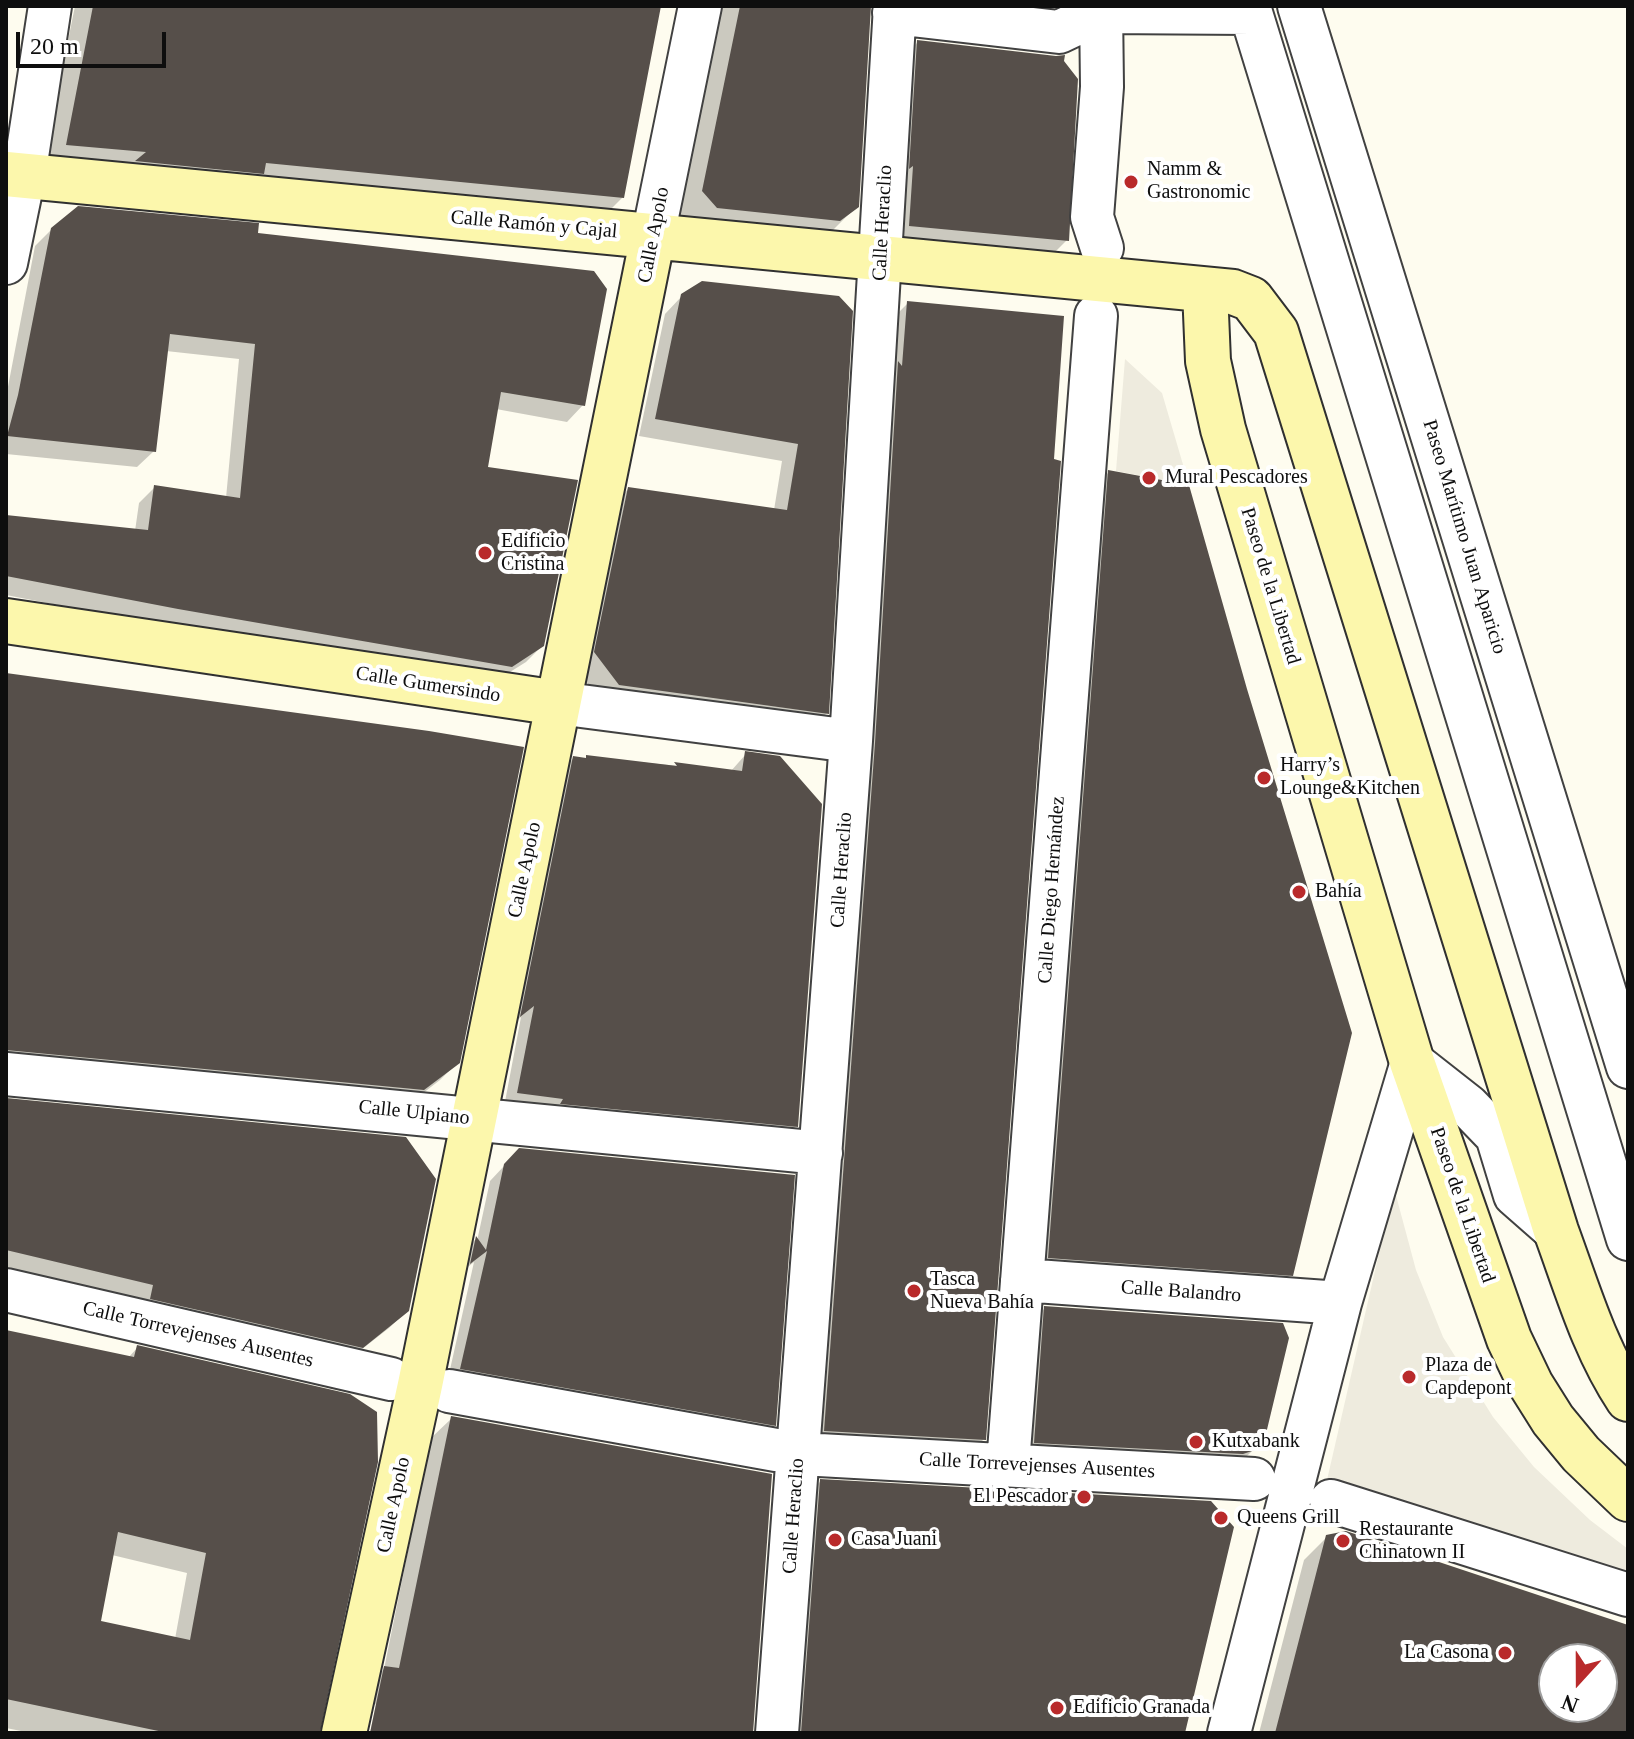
<!DOCTYPE html>
<meta charset="utf-8">
<style>
body{margin:0}
#map{position:relative;width:1634px;height:1739px;overflow:hidden;background:#fefcef;font-family:Georgia,serif}
canvas{display:block}
.frame{position:absolute;inset:0;border:8px solid #0e0e0e;pointer-events:none}
.north{position:absolute;left:1538px;top:1643px;width:80px;height:80px;box-sizing:border-box;background:#fff;border:2px solid #9f9f9f;border-radius:50%;rotate:201deg;font-size:22px;font-weight:700;line-height:32px;text-align:center;color:#0e0e0e}
.north::after{content:'';display:block;margin:auto;width:28px;height:36px;background:#b92a2b;clip-path:polygon(50% 0,100% 100%,50% 72%,0 100%)}
.scale{position:absolute;left:16px;top:32px;width:150px;height:36px;box-sizing:border-box;border:4px solid #0e0e0e;border-top:0;padding-left:10px;font-size:24px;line-height:28px;white-space:nowrap;color:#0e0e0e;-webkit-text-stroke:6px #fff;paint-order:stroke}
</style>
<div id="map">
<canvas width="1634" height="1739"></canvas>
<div class="frame"></div>
<div class="north">N</div>
<div class="scale">20 m</div>
</div>
<script>
const c = document.querySelector('canvas').getContext('2d');
c.lineJoin = 'round';
function paint(path, color) { c.fillStyle = color; c.fill(path, 'evenodd'); }
function strokePath(path, color, width, dash) { c.strokeStyle = color; c.lineWidth = width; c.lineCap = dash ? 'butt' : 'round'; c.setLineDash(dash || []); c.stroke(path); }
function drawText(font, color, halo, rows, align = 'center') {
  c.font = font + ' Georgia,serif'; c.lineWidth = 8; c.setLineDash([]); c.textBaseline = 'middle'; c.strokeStyle = halo; c.fillStyle = color; for (const [text, x, y, turn = 0] of rows) {
    c.save(); c.translate(x, y); c.rotate((+turn || 0) * Math.PI / 180); c.textAlign = isNaN(turn) ? turn : align; if (halo) c.strokeText(text, 0, 0); c.fillText(text, 0, 0); c.restore();
  }
}
paint(new Path2D(`
 M1125,359L1162,393L1189,485L1116,471Z
 M1394,1188L1416,1270L1443,1337L1493,1417L1534,1467L1590,1520L1628,1549V1573L1327,1480Z`), '#eeebde');
paint(new Path2D(`
 M75,6H659L623,197L597,223L42,169Z
 M718,6H869L857,206L828,235L674,220Z
 M914,6H1062L1054,14Z
 M918,42L1067,240L1047,260L892,247L898,62Z
 M52,229L256,235L583,405L567,422L496,409L485,469L543,645L526,662L494,682L161,625L6,595V517L135,531L139,503L155,487L226,498L239,359L166,351L154,451L137,467L6,454V397L35,246Z
 M682,296L838,297L827,713L809,730L601,702L578,670L611,507L628,489L774,510L782,461L639,436L665,314Z
 M908,303L984,1439L969,1454L810,1445L893,318Z
 M1109,472L1291,1274L1263,1302L1021,1285L1081,500Z
 M6,675L458,1062L440,1080L405,1107L6,1068Z
 M746,754L796,1126L782,1140L504,1107L521,1017L508,1028L559,772L574,758L584,760L587,757L731,771Z
 M6,1100L408,1310L389,1328L343,1364L6,1271Z
 M505,1165L774,1425L760,1439L447,1383L474,1262L458,1275L462,1252L476,1239L477,1241L490,1181Z
 M1045,1308L1262,1441L1228,1475H1002L1012,1341Z
 M6,1331L128,1358L138,1347L318,1733H31L6,1728ZM112,1555L187,1573L175,1639L99,1622Z
 M452,1418L751,1733H370L376,1704L358,1717L364,1689L384,1669L431,1438Z
 M821,1481L1184,1733H783L800,1501Z
 M1327,1537L1628,1627V1733H1259L1304,1560ZM1554,1659H1602V1707H1554Z`), '#0003');
paint(new Path2D(`
 M93,6H661L624,198L266,163L264,174L135,161L146,152L66,145Z
 M740,6H871L859,207L840,221L717,208L702,191Z
 M917,40L1056,56L1065,55L1064,61L1078,79L1069,241L909,226L913,166L909,169Z
 M78,206L259,223L258,233L594,271L607,289L585,406L501,392L488,467L578,480L544,646L512,667L178,609L6,576V515L148,530L154,485L240,498L255,344L170,334L156,452L7,436L18,395L51,228Z
 M702,281L839,296L853,311L829,714L619,685L594,652L628,487L787,510L798,444L655,419L681,294Z
 M907,301L1064,316L1054,459L1061,461L986,1440L824,1431L875,743L898,361L902,366Z
 M1108,470L1189,485L1247,689L1352,1033L1293,1276L1048,1258Z
 M6,673L429,731L524,747L460,1063L424,1090L6,1050Z
 M745,751L780,756L822,804L798,1127L560,1104L563,1099L517,1093L534,1006L520,1017L573,756L586,758V755L677,766L674,762L742,771Z
 M6,1098L406,1137L436,1179L409,1311L363,1348L150,1299L153,1285L6,1250Z
 M519,1148L795,1175L776,1426L460,1369L487,1251L470,1264L476,1236L486,1250L504,1164Z
 M1044,1306L1283,1323L1289,1338L1264,1442L1255,1450L1243,1454L1034,1443Z
 M6,1330L134,1357L137,1345L350,1394L377,1412L378,1462L320,1733H168L6,1699ZM118,1532L206,1553L190,1640L101,1621Z
 M451,1416L772,1474L753,1733H370L384,1666L399,1668Z
 M820,1479L1211,1501L1234,1527L1185,1733H801Z
 M1346,1531L1628,1625V1733H1275L1326,1535ZM1554,1659H1602V1707H1554Z`), '#564f4a');
const street = new Path2D(`
 M1101,6L1102,87L1092,217L1102,248
 M1299,6L1628,1067
 M894,13L1059,32L1101,12L1251,13L1628,1239
 M653,236L700,6
 M6,263L24,176L50,6
 M558,703L851,741
 M6,1074L821,1153
 M1022,1280L1340,1303
 M6,1290L391,1379
 M449,1391L776,1450
 M819,1455L1254,1479
 M1008,1464L1096,316
 M1331,1501L1628,1595
 M777,1733L851,741L895,6
 M1229,1733L1340,1303L1412,1062L1468,1106L1497,1136L1515,1195L1556,1231`);
const secondary = new Path2D(`
 M6,174L1233,292L1251,299L1276,332L1556,1231C1577,1288 1594,1348 1628,1399
 M1205,290L1208,361L1223,429L1412,1062L1509,1339L1531,1385L1553,1420L1581,1454L1628,1499
 M6,621L558,703
 M344,1733L420,1385L653,236`);
strokePath(street, '#414141', 46);
strokePath(secondary, '#303030', 48);
strokePath(street, '#fff', 42);
strokePath(secondary, '#fcf7ac', 44);
for (const [x, y, r, color] of [
 [1131,182,8,"#b92a2b"],
 [1149,478,8,"#b92a2b"],
 [485,553,8,"#b92a2b"],
 [1264,778,8,"#b92a2b"],
 [1299,892,8,"#b92a2b"],
 [914,1291,8,"#b92a2b"],
 [1409,1377,8,"#b92a2b"],
 [1196,1442,8,"#b92a2b"],
 [1084,1497,8,"#b92a2b"],
 [1221,1518,8,"#b92a2b"],
 [835,1540,8,"#b92a2b"],
 [1343,1541,8,"#b92a2b"],
 [1505,1653,8,"#b92a2b"],
 [1057,1708,8,"#b92a2b"]
]) { const dot = new Path2D(); dot.arc(x, y, r, 0, 2 * Math.PI); c.fillStyle = color; c.fill(dot); strokePath(dot, '#fff', 3); }
drawText('20px', '#0e0e0e', '#fff', [
 ["Namm &",1147,170],
 ["Gastronomic",1147,193],
 ["Mural Pescadores",1165,478],
 ["Edificio",501,542],
 ["Cristina",501,565],
 ["Harry’s",1280,766],
 ["Lounge&Kitchen",1280,789],
 ["Bahía",1315,892],
 ["Tasca",930,1280],
 ["Nueva Bahía",930,1303],
 ["Plaza de",1425,1366],
 ["Capdepont",1425,1389],
 ["Kutxabank",1212,1442],
 ["El Pescador",1068,1497,"right"],
 ["Queens Grill",1237,1518],
 ["Restaurante",1359,1530],
 ["Chinatown II",1359,1553],
 ["Casa Juani",851,1540],
 ["La Casona",1489,1653,"right"],
 ["Edificio Granada",1073,1708]
], 'left');
drawText('20px', '#0e0e0e', '#fff', [
 ["Calle Heraclio",883,223,-87],
 ["Calle Ramón y Cajal",534,225,5],
 ["Calle Apolo",654,235,-79],
 ["Paseo Marítimo Juan Aparicio",1464,537,73],
 ["Paseo de la Libertad",1270,586,73],
 ["Calle Gumersindo",428,685,9],
 ["Calle Apolo",525,870,-78],
 ["Calle Heraclio",842,870,-86],
 ["Calle Diego Hernández",1052,890,-86],
 ["Calle Ulpiano",414,1113,6],
 ["Paseo de la Libertad",1462,1205,71],
 ["Calle Balandro",1181,1292,4],
 ["Calle Torrevejenses Ausentes",198,1335,13],
 ["Calle Torrevejenses Ausentes",1037,1466,3],
 ["Calle Apolo",394,1505,-78],
 ["Calle Heraclio",794,1516,-86]
]);
</script>
